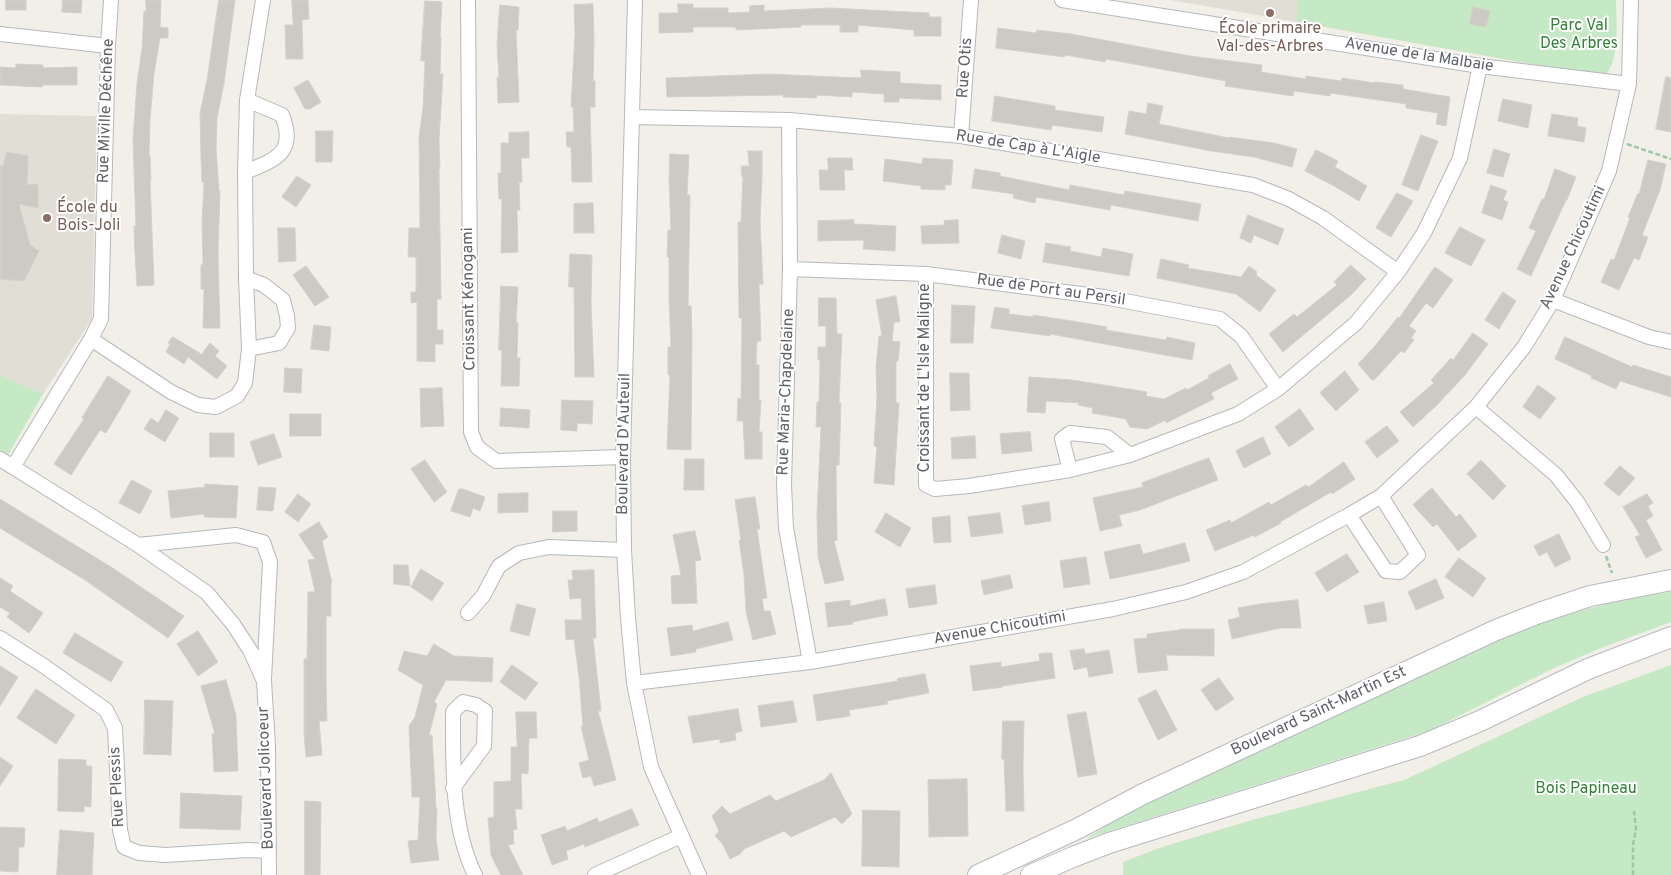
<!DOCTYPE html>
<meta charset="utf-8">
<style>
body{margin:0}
canvas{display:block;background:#f1efe8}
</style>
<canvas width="1671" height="875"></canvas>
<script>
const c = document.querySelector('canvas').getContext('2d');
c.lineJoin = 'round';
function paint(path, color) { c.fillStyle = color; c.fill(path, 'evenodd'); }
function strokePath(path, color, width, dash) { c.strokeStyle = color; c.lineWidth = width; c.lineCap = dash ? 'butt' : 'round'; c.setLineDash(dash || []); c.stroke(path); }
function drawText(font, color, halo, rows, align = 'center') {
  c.font = font + ' Overpass,sans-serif'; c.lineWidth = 4; c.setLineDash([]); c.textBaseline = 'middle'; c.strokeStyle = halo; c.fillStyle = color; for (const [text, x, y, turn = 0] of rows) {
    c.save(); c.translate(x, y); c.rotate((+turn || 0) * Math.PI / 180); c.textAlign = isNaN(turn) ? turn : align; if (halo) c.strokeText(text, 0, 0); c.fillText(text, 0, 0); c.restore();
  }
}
paint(new Path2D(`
 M1170,0H1297V22L1188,3Z
 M0,114L97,116L92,319L43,394L0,375Z`), '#e1ded6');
paint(new Path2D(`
 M1297,0H1616C1616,24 1621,58 1604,77L1297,22Z
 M0,375L43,394L8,455L0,451Z
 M1671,592V622L1601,648L1554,668L1429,731L1087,838L1115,820L1155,798L1296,732L1533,625L1622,599Z
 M1671,665V875H1123V862L1162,847L1252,820L1404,780L1583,697Z`), '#c5e8c5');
const building = new Path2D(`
 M6,0H26V10H6Z
 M63,0H82L81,13L62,12Z
 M146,0H161L160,27L168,28V38H160L154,73L150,120L149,155H150L151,180H150L154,285L137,286L135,253L134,226H136L133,140L137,83L142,49L144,11H146Z
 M219,0H235L224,83L217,118L216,147L219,191H220L218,253L220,328H203L204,289H201V265L203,264L202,222L204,182H202L201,158L200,113L207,80Z
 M292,0H308L309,19L302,20L303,59H286L285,25H293Z
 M425,1L442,2L440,37H441L440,74H443L439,140L440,169H439L441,299H437V330H443V344H435V362L417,361V302L411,303V292H416V257H408L409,228H420L419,137L423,108L425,61H421Z
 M593,4L594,43L593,81H595V107H590L592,182H572L571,147H567L566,132H574L573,107H571L575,34L574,5Z
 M678,4H693V8H728V13L750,12L749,6L764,5V11L830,8L929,13V17H941V36H914V30L858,25V32H840V25H801V27L736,30V27H693V32L659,33V13H678Z
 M500,5L519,7L518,30H516L519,102L498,103L497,77H499L497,45Z
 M1473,7L1490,11L1486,27L1470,24Z
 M998,28L1036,33L1037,30L1071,34L1190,56L1262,65L1261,72L1306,79V76L1341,81L1342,78L1375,83V82L1403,85V89L1450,97L1446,126L1436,124L1438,113L1406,108V104L1330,93V96L1294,91L1293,96L1225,86L1226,81L1106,59L1105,62L1065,55L1064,57L996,48Z
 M16,64L43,65V68L77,67V85H42V87L0,85V67L16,68Z
 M861,70L900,72V83L941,85V100L899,98V102H884V94L852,92V97L817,95L816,98L783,97V95L667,97L666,78L768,74L861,78Z
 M1666,77L1671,78V132L1656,129Z
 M308,80L321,102L310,109H305L294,88Z
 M995,96L1055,106V110L1104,117L1102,132L1052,125L1051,130L992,121Z
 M1503,99L1532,105L1528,128L1498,121Z
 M1148,103L1163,106L1159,124L1229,138V137L1274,143L1297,149L1292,167L1254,157L1211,151L1125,134L1129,111L1146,114Z
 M1552,114L1578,118L1577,126L1586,128L1584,142L1548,136Z
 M316,131H333L332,162H316Z
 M529,132V158H521L522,182H519L520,210H517L518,252L501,253L502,199H499L498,173H501V143H509V133Z
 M1421,135L1438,141L1418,191L1402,185Z
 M1494,149L1510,154L1503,177L1487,173Z
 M1316,150L1338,161L1335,167L1367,186L1359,201L1334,186L1305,171Z
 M748,151H762V177L760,221L763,284H759L761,341H757L756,365H759V400H761L759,432H762V459H745L743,421H737L738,398L741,399L742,318H739L738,222H741L743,177H742L741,166H749Z
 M7,152L28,156L27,185L38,184V208L19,204L30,245L39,251L24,281L0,279V166H3Z
 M670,154L689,155L687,195H690L688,306H691L692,334L691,450L667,449L670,375H668V347H671L669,300V257H667L668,230H671L669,180Z
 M828,158H852L853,170H844L845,190H820L819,170H828Z
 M923,158L953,160L951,185H945V190L921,189V186L883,181L885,159L922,164Z
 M1648,160L1666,164L1660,190L1642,235L1648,237L1639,260L1634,258L1619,290L1601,282L1611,259L1614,260L1630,218L1628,217L1638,193L1639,194Z
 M975,169L1000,173V176L1069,190L1070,185L1124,195L1125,191L1201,204L1198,221L1111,205L1110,210L1036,197L1035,203L1013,198L1014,194L972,188Z
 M1555,169L1576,177L1567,200H1566L1531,276L1517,269L1536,231L1529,228L1542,199H1544Z
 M297,176L311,185L296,207L282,197Z
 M1491,185L1507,191L1503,200L1508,202L1502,220L1482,213Z
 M1397,193L1413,201L1391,237L1376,228Z
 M593,203L594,233H574V204Z
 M1248,215L1284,229L1278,245L1254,235L1251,243L1240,238Z
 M854,220V224L896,226L895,251L863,249L864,240L818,241V221Z
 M958,220L959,243L922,244L921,226L945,225L944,221Z
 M1460,227L1485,240L1471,266L1445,253Z
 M278,228H295L296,261L279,262Z
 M1002,235L1025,241L1021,259L998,253Z
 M1046,243L1071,247L1070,251L1101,257L1103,248L1133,254L1129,276L1043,262Z
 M570,254L592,255L591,303L594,377H575L574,287H569Z
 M1161,259L1189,265L1188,268L1241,277L1249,266L1257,272L1256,275L1276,290L1260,312L1236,294L1157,278Z
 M1351,265L1366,279L1351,295L1283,352L1269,334L1294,314L1297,317L1337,285L1334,282Z
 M306,266L329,297L315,306L293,275Z
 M1435,267L1453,280L1433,308L1426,303L1409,326L1416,331L1411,338L1414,340L1404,353L1401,351L1374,380L1371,379L1358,364L1375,346L1398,317L1399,318Z
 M501,286L518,287L516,323H518L517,358H520L519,386H501L502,350H499Z
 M1503,292L1516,301L1499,329L1485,320Z
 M896,296L900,322H894L892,341L900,342L898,361H896V403H899L894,485L874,483L877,447L874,446L877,398L876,368L879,336H882L876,300Z
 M819,298H836L837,334H842L839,403H841L839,465H836L837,540L834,541L844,580L825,584L818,557L817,514L821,427H816L817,402H819L820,360H818V347H826V326H819Z
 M952,305L975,306L973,343H951Z
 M995,307L1009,309V314L1033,317V315L1072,321L1107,327L1106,330L1166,340L1167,337L1195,343L1192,360L1050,334V336L991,328Z
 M314,325L331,327L329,351L311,349Z
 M1473,333L1488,344L1465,375L1437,405L1413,427L1400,412L1434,383L1431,380L1451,358L1453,360Z
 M173,337L203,355V352L210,343L219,351L215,356L227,366L217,379L188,357L184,364L166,352L170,344L168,343Z
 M1565,337L1632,367L1633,365L1671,377V397L1620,381L1616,389L1591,378L1592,376L1555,359Z
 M1230,364L1238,379L1211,393L1214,399L1166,423V420L1147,429L1130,427L1126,419L1092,413L1093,408L1078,405L1079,403L1046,401L1045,413L1027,412L1029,377L1072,380L1129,389L1147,392L1146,396L1164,399L1186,388L1187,390L1209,378L1208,376Z
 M285,368L302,369L301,393L284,392Z
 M1345,371L1359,390L1336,411L1320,393Z
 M950,373H969L970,410L951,411Z
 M108,376L131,391L106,433L100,430L71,475L54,464L84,419L82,418Z
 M1538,385L1556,398L1540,419L1523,407Z
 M442,388L444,426L421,427L420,389Z
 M562,400L593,401L592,424L577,423V431L561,430Z
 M501,408L530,410L529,428L500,426Z
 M1300,409L1314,429L1289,447L1275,427Z
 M166,410L179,418L165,442L144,429L151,418L158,423Z
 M290,414H321V436H290Z
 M1387,426L1399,441L1377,458L1365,442Z
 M1030,432L1032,451L1002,454L1000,434Z
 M210,433H234V457H210Z
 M274,434L282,457L258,465L250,442Z
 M975,436L976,458L952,459L951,438Z
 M1263,437L1271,454L1244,468L1236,451Z
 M1209,458L1218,480L1140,510L1119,515L1122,526L1100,531L1093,498L1143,487L1142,483Z
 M685,459H704V490H684Z
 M425,460L447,492L434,502L411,469Z
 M1481,460L1506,486L1493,500L1467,474Z
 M1344,462L1355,479L1332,494L1331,492L1280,522L1281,523L1255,537L1254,535L1215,551L1206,530L1230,520L1231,523L1269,502L1271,505L1306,485L1308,487Z
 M1620,466L1635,478L1619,496L1604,484Z
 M132,480L152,491L140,514L119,503Z
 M205,484L238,486L236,518L204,517V514L171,518L168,491L205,487Z
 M259,487L276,488L273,511L257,510Z
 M1432,488L1456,517L1460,514L1477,536L1458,551L1437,524L1433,527L1413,505Z
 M459,489H463L485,497L480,511L473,508L470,517L451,511Z
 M528,493V512L498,513V494Z
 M298,494L311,504L298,522L285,512Z
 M1647,494L1653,503L1648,506L1653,516L1646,520L1662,550L1646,558L1635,537L1640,535L1623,507Z
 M755,497L760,529H757L767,598L762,599L764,611H770L776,634L753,640L746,612L744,575L739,540H741L735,500Z
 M0,499L111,567L184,616L168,638L85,580L0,528Z
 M1049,502L1051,521L1025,525L1022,506Z
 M553,511H577V531L553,532Z
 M886,513L911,528L900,547L875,532Z
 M1000,513L1003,533L971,537L968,517Z
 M950,516L951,542L934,543L932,518Z
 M319,522L328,537L322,541L332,583H331V616H326V679L327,721H319L322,755L306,757L304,733V659H307L308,592H315L308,560L315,559L299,535Z
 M695,531L701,560L695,561L697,603L672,604L671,576L681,575L673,535Z
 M1559,534L1571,559L1555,567L1547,552L1539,556L1534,546Z
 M1185,543L1190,561L1154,570L1110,579L1104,552L1140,544L1143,554Z
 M1347,554L1359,572L1327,592L1315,573Z
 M1086,557L1090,584L1064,588L1060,561Z
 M1459,558L1486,578L1473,597L1445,577Z
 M394,565H408L410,586L394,584Z
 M421,569L444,583L432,601L411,587Z
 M594,570L596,638H593L601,711H598L616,780L594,786L591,776L583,778L579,763L589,760L581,726H583L579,677L574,639L566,640L565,620H582L581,598L570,599L568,580H573L572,571Z
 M1010,575L1013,588L984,595L981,581Z
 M0,578L13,586L10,591L43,613L29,633L7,617L10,613L0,607Z
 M1436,579L1444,598L1416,610L1408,592Z
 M935,585L937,604L909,608L906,589Z
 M885,599L888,615L852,622L853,624L828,627L825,603L850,600V606Z
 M1298,600L1301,628H1280L1232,639L1228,620L1240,617L1238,608L1260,604Z
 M1384,602L1387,621L1368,624L1364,606Z
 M517,604L536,609L529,636L510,631Z
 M728,622L733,640L696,649V652L671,656L667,628L692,625L693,631Z
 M1180,629H1214V656L1166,655L1168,670L1138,673L1134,639L1147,638V634L1180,630Z
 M198,631L218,662L198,676L177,644Z
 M75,633L123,662L111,682L63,653Z
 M434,644L454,656L493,658L492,682L446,680L434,702L437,704L429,735H432L436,808H437L436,839L439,860L411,863L408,841L418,840L420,797H412L409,726L415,717L423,685L398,670L404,651L427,656Z
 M1084,649L1085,654L1109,650L1113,673L1089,677L1087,667L1074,670L1070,651Z
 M1047,653H1052L1055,678L1003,686V687L973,691L970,666L1001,662V667L1040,661L1039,654Z
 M512,665L538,683L525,700L500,682Z
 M0,666L18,677L0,706Z
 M925,674L929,693L887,701L888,704L849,710L850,716L817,721L813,695L898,681L897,679Z
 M1219,678L1234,699L1216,711L1201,690Z
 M226,680L236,715L238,771L214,772L212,734H215L201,686Z
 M36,689L75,715L56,744L17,718Z
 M1156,690L1177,730L1158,740L1138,699Z
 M145,700L173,701L171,755L144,754Z
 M793,701L797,722L761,727L758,706Z
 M738,709L742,731L735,733L736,740L720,743V739L693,743L688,717Z
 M516,712H536L537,738H529L528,774L521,773L522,809H515L517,829L513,830L514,844L508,845L523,875H501L491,855L488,818L494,817V782L511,781V747H517Z
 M1086,712L1097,774L1078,777L1067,715Z
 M1003,721H1024L1023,769L1024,811H1006L1004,759H1002Z
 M0,757L13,766L0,786Z
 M59,759L86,760V766H92L91,807L84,806V812L58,811Z
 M831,773L852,814L842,824L835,817L791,837L784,831L744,849L740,854L730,859L722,843L715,836L719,831L712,816L722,806L730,814L770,795L776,801L824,780Z
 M967,779L968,836L929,837L928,780Z
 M181,793L242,796L240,830L180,828Z
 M305,801L321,802L320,875H305Z
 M632,809L639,825L585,847L584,844L566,851L568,859L552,865L541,835L565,826L567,831L597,818L599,822Z
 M863,810L900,811L899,867L862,866Z
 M0,827L25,828L24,847H19L18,872L0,871Z
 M60,830L94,833L92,875H57Z`);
paint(building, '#cccac5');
strokePath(building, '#d6d1c6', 1);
const minor = new Path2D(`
 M468,0L471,432L477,447L496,461L623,457
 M635,0L623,457L624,550L628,618L634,683L651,767L699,875
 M1062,0L1480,66L1629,84
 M0,34L108,46
 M632,117L789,120L961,136L1253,185L1289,199L1323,218L1398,272
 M789,120L790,269L784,485L786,528L810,662
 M961,136L971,0
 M245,172C275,160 297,153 282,115L247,100
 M790,269L926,274L1104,297L1220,319L1241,336L1278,389
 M926,274V485L935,489L969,486L1070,470L1130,455L1238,414L1278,389L1356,323L1398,272L1424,233L1460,158L1480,66
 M246,278L264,285L283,300L287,316L288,328L279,343L249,349
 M1553,300L1649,337L1671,342
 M91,339L171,392L198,405L216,407L237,396L245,383L249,349L246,278L245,172L247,100L263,0
 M1476,407L1556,475L1578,503L1603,545
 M0,459L138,545L207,593L233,624L250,650L264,681L268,746L269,875
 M13,467L91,339L101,319L108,46L111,0
 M1070,470L1062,439L1070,433L1107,437L1130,455
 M1349,515L1386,571L1400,572L1418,555L1381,496
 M138,545L236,535L263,542L270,562L264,679
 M468,613L483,596L499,566L519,553L549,547L624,550
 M0,638L44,666L106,710L115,728L120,830L124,847L139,853L165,855L248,850L269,851
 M634,683L810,662L1113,609L1186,592L1243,572L1349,515L1381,496L1476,407L1524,347L1553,300L1609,171L1629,84L1631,0
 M453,788L484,746L485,711L476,705L463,702L453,712C453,765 451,826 475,875
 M595,875L681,836`);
const secondary = new Path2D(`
 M978,875L1077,829L1143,794L1496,630L1539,613L1590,596L1671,580
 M1031,875L1073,857L1109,843L1420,746L1480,721L1588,669L1671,637`);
strokePath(minor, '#b5b8bc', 16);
strokePath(secondary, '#b6babf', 22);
strokePath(new Path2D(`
 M1627,144L1671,159
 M1606,556L1612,573
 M1633,875V844L1636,830L1634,811`), '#9cc7a9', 2.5, [5, 2.5]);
strokePath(minor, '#fff', 14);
strokePath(secondary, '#fff', 20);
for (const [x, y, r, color] of [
 [1270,13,5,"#8d6e63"],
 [47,218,5,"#8d6e63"]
]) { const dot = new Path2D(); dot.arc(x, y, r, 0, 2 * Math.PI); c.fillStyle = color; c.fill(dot); strokePath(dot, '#fff', 2); }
drawText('16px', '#348238', '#fff', [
 ["Parc Val",1579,27],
 ["Des Arbres",1579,45],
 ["Bois Papineau",1586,790]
]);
drawText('16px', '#785e54', '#fff', [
 ["École primaire",1270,30],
 ["Val-des-Arbres",1270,48],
 ["École du",57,209,"left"],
 ["Bois-Joli",57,227,"left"]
]);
drawText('16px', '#5f6368', '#fff', [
 ["Avenue de la Malbaie",1419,56,9],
 ["Rue Otis",966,68,-86],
 ["Rue Miville Déchêne",107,111,-88],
 ["Rue de Cap à L'Aigle",1028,148,9],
 ["Avenue Chicoutimi",1574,248,-65],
 ["Rue de Port au Persil",1051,291,8],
 ["Croissant Kénogami",470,299,-91],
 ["Croissant de L'Isle Maligne",926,378,-90],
 ["Rue Maria-Chapdelaine",787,392,-88],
 ["Boulevard D'Auteuil",625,444,-89],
 ["Avenue Chicoutimi",1000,629,-10],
 ["Boulevard Saint-Martin Est",1319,712,-25],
 ["Boulevard Jolicoeur",267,778,-92],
 ["Rue Plessis",118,787,-93]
]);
</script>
